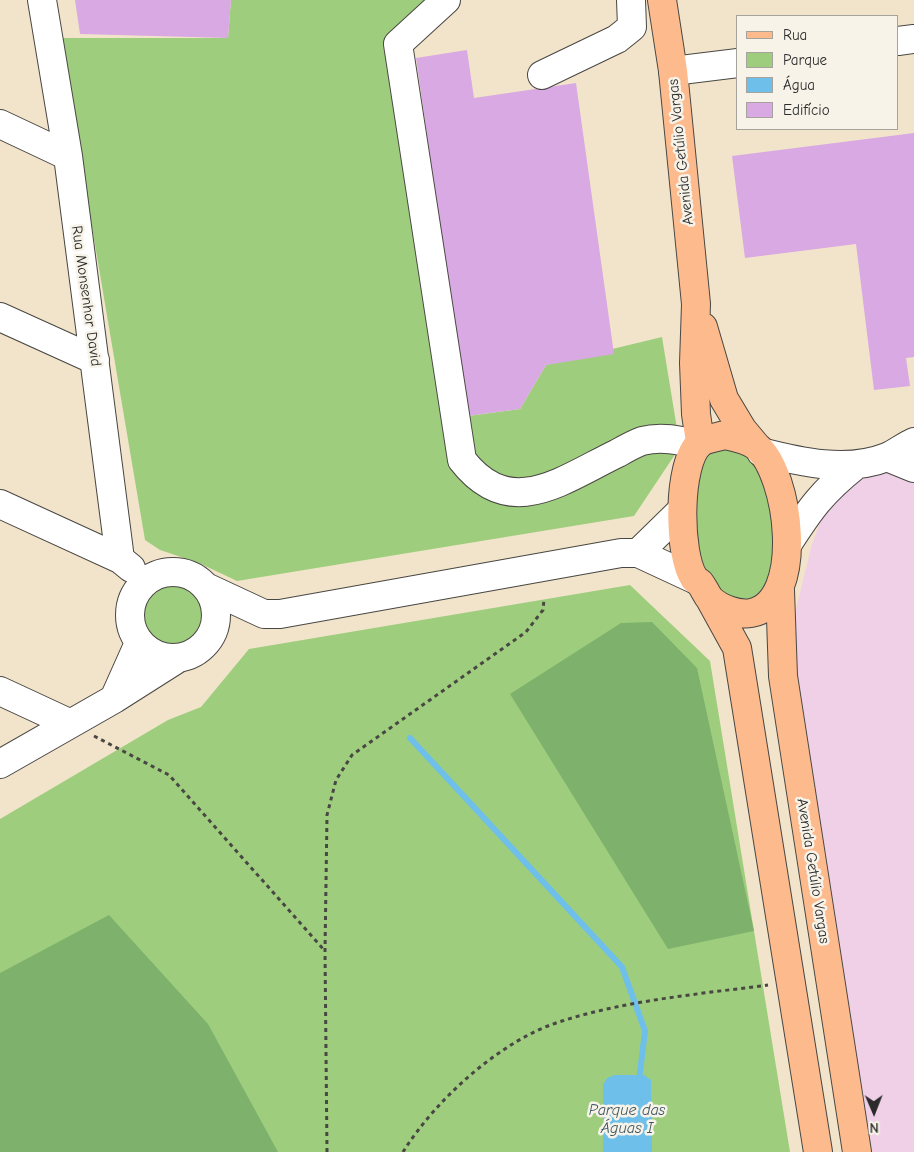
<!DOCTYPE html>
<meta charset="utf-8">
<style>
body{margin:0}
#map{position:relative;width:914px;height:1152px;overflow:hidden;background:#f2e4ca;font-family:"Comic Neue",sans-serif}
canvas{display:block}
.legend{position:absolute;left:736px;top:15px;width:162px;height:115px;box-sizing:border-box;background:#f7f3e8;border:1px solid #a5a39c;margin:0;padding:6px 9px;list-style:none;font-size:15px;color:#2b2b2b}
.legend li{display:flex;align-items:center;gap:10px;height:25px}
.legend b{width:25px;border:1px solid #a5a39c}
.north{position:absolute;left:849px;top:1087px;width:50px;height:50px;-webkit-text-stroke:4px #f7f3e8;paint-order:stroke;rotate:179deg;font-size:14px;font-weight:700;line-height:20px;text-align:center;color:#2b2b2b}
.north::after{content:'';display:block;margin:auto;width:18px;height:22px;background:#2b2b2b;clip-path:polygon(50% 0,100% 100%,50% 72%,0 100%)}
</style>
<div id="map">
<canvas width="914" height="1152"></canvas>
<ul class="legend">
<li><b style="height:6px;background:#fcba8d"></b>Rua</li>
<li><b style="height:14px;background:#9ece7d"></b>Parque</li>
<li><b style="height:14px;background:#6ebfe9"></b>Água</li>
<li><b style="height:14px;background:#d8a9e3"></b>Edifício</li>
</ul>
<div class="north">N</div>
</div>
<script>
const c = document.querySelector('canvas').getContext('2d');
c.lineJoin = 'round';
function paint(path, color) { c.fillStyle = color; c.fill(path, 'evenodd'); }
function strokePath(path, color, width, dash) { c.strokeStyle = color; c.lineWidth = width; c.lineCap = dash ? 'butt' : 'round'; c.setLineDash(dash || []); c.stroke(path); }
function drawText(font, color, halo, rows, align = 'center') {
  c.font = font + ' "Comic Neue",sans-serif'; c.lineWidth = 5; c.setLineDash([]); c.textBaseline = 'middle'; c.strokeStyle = halo; c.fillStyle = color; for (const [text, x, y, turn = 0] of rows) {
    c.save(); c.translate(x, y); c.rotate((+turn || 0) * Math.PI / 180); c.textAlign = isNaN(turn) ? turn : align; if (halo) c.strokeText(text, 0, 0); c.fillText(text, 0, 0); c.restore();
  }
}
paint(new Path2D(`
 M877,467L914,476V1152H869L788,642L812,544L831,493Z`), '#efd0e7');
paint(new Path2D(`
 M231,0H436L386,44L468,416L520,409L546,365L662,337L680,447L634,516L237,581L199,563L160,550L145,540L60,38H228Z
 M735,448C785,482 773,531 773,584L747,604L722,595L709,577L699,554L691,507L703,458L715,449Z
 M187,580L208,599L209,627L190,647L162,649L142,630L140,602L159,582Z
 M630,585L710,661L790,1152H0V819L168,720L201,707L249,649Z`), '#9ece7d');
paint(new Path2D(`
 M652,622L697,668L754,931L668,949L510,694L621,623Z
 M109,915L208,1024L278,1152H0V973Z`), '#7eb16c');
paint(new Path2D(`
 M615,1075H644L651,1080L652,1152H603V1085L607,1078Z`), '#6ebfe9');
strokePath(new Path2D(`
 M410,738L622,967L645,1031L639,1081`), '#6ebfe9', 6);
paint(new Path2D(`
 M75,0H231L228,38L80,34Z
 M467,50L474,98L576,83L614,354L546,365L520,409L467,416L416,58Z
 M914,133V357L906,358L910,386L874,390L856,244L745,258L732,156Z`), '#d8a9e3');
const minor = new Path2D(`
 M42,0L68,156L120,559
 M446,0L398,44L462,460C510,522 562,480 618,453C625,449 634,444 642,441C661,436 680,440 698,445
 M898,41L914,39
 M673,71L738,63
 M542,75L617,39L632,27L631,0
 M0,124L68,156
 M0,317L95,360
 M761,452C800,462 847,473 887,457C896,453 905,446 914,442
 M887,457L914,468
 M0,504L120,559L131,568
 M787,545C810,509 822,492 856,465
 M638,553L682,510
 M130 615a43 43 0 1 1 86 0a43 43 0 1 1-86 0Z
 M206,587L264,614H280L621,553H638L694,579
 M0,691L69,723
 M114,699L139,643
 M0,764L114,699L177,659`);
const major = new Path2D(`
 M662,0L673,71L696,304L694,363L696,414L700,442
 M703,327L724,399L742,429L757,447
 M725,435C735,437 748,440 756,446C790,473 806,603 751,613C738,615 720,609 710,599C706,594 704,588 700,583C699,582 694,579 694,578C678,554 677,463 700,443C705,439 718,437 725,435Z
 M780,590L783,676L857,1152
 M710,599L737,648L818,1152`);
strokePath(minor, '#494743', 30);
strokePath(major, '#494743', 30);
strokePath(new Path2D(`
 M94,736L169,775L325,951
 M327,1152L325,951L327,815L336,780L352,755L526,632L543,610L544,599
 M403,1152C436,1099 502,1039 562,1021C628,1000 700,994 768,985`), '#494743', 3, [4, 4]);
strokePath(minor, '#fff', 28);
strokePath(major, '#fcba8d', 28);
drawText('15px', '#2b2b2b', '#f7f3e8', [
 ["Avenida Getúlio Vargas",681,152,-96],
 ["Rua Monsenhor David",86,296,82],
 ["Avenida Getúlio Vargas",813,871,81]
]);
drawText('italic 16px', '#3f5764', '#f7f3e8', [
 ["Parque das",627,1110],
 ["Águas I",627,1128]
]);
</script>
